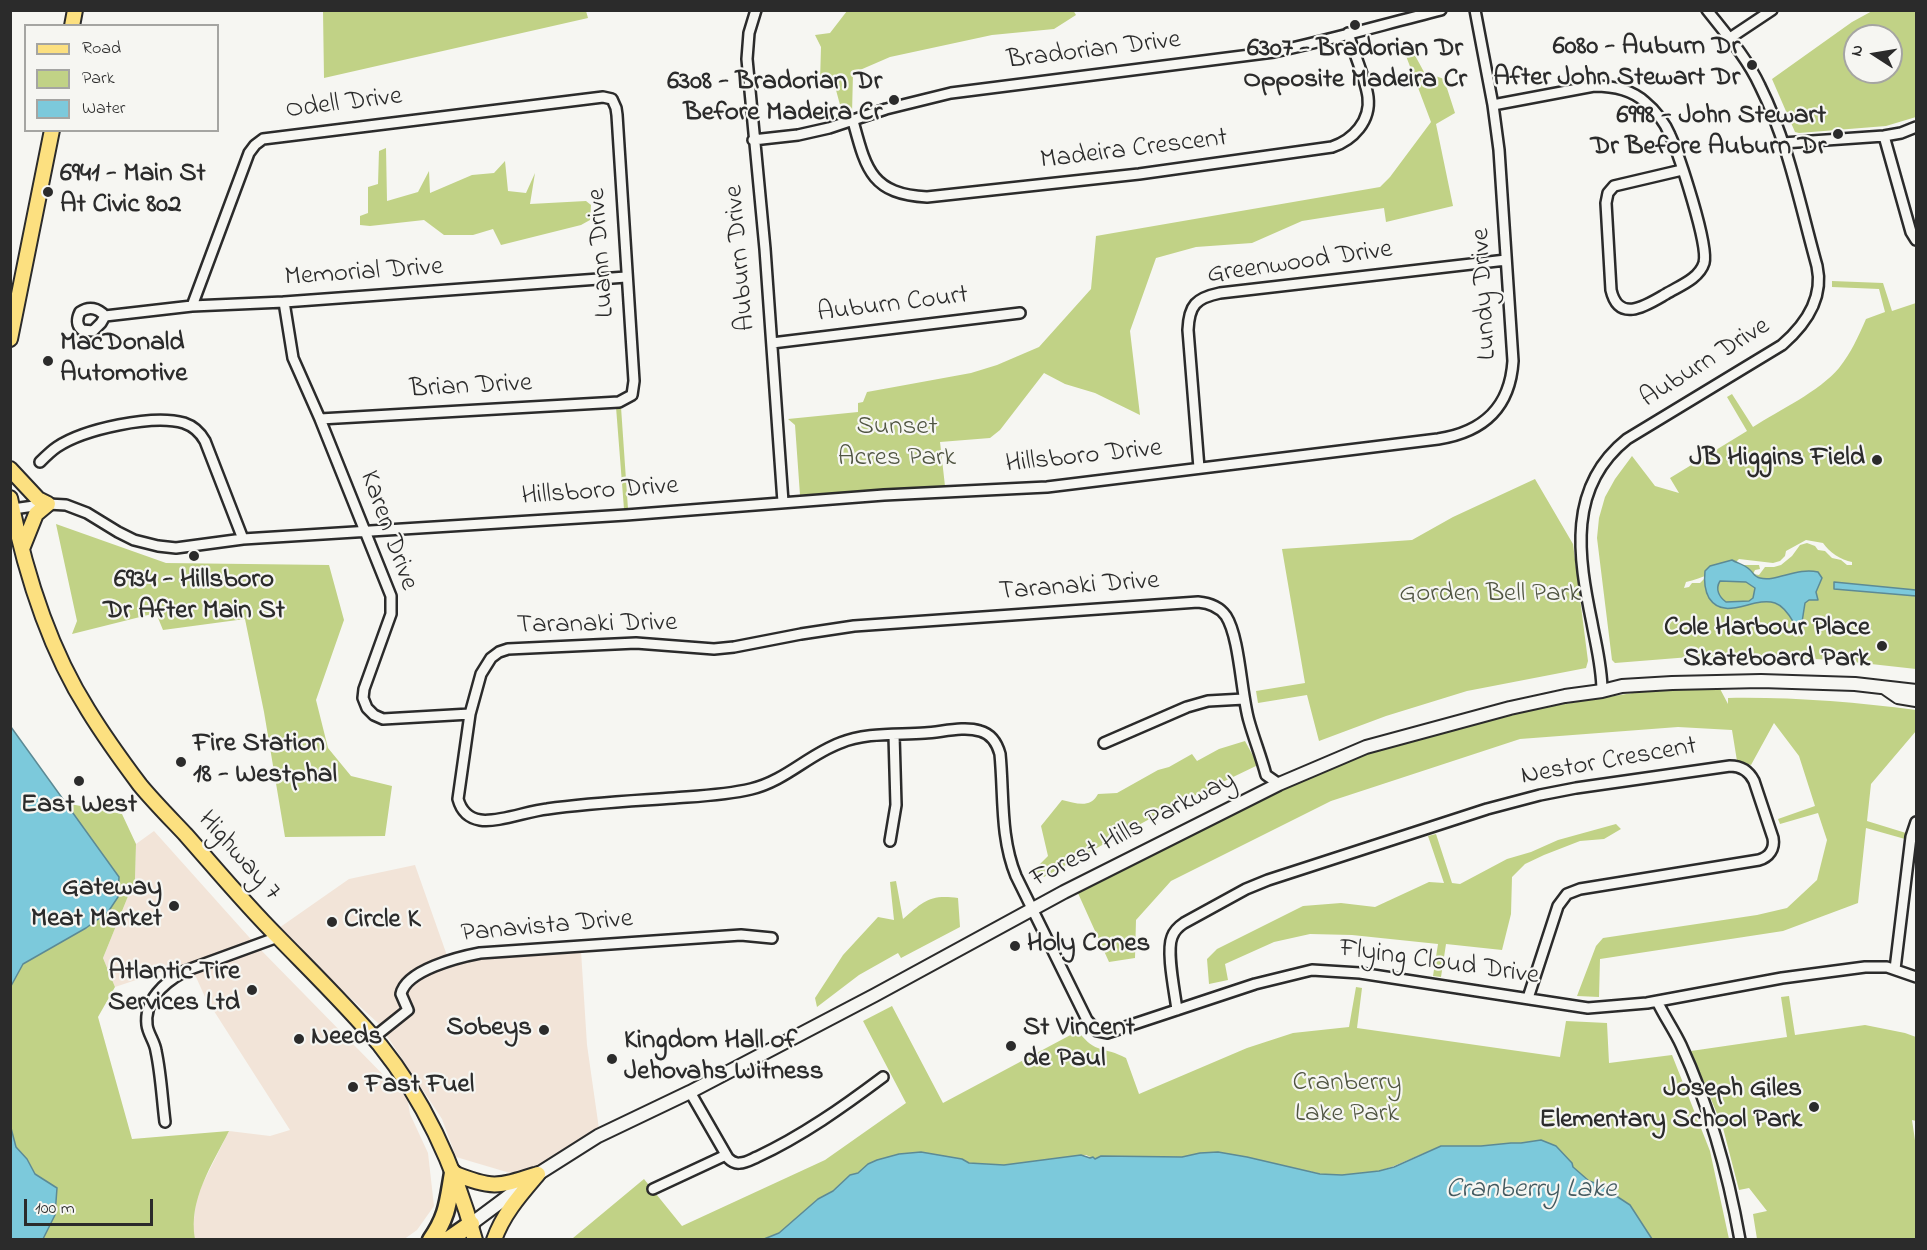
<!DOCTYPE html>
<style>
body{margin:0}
#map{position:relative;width:1927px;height:1250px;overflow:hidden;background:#f6f6f2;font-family:"Indie Flower",sans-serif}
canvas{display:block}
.frame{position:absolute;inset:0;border:12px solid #2b2b2b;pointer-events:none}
.legend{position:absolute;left:24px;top:24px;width:195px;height:108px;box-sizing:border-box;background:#f6f6f2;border:2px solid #a5a5a2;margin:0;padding:8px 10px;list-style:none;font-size:18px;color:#2b2b2b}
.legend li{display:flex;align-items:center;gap:12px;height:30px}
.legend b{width:30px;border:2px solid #a5a5a2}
.north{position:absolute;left:1843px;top:24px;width:60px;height:60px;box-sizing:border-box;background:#f6f6f2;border:2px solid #a5a5a2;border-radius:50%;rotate:282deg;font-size:16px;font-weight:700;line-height:24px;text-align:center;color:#2b2b2b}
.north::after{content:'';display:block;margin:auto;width:21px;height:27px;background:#2b2b2b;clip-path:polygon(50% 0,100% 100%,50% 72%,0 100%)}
.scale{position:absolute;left:24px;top:1199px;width:129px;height:27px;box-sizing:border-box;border:3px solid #2b2b2b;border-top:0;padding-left:8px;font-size:18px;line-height:21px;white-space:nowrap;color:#2b2b2b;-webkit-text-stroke:4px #f6f6f2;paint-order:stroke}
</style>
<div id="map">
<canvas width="1927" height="1250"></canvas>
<div class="frame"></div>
<ul class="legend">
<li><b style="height:8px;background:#fce080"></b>Road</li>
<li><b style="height:16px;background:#c1d286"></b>Park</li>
<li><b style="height:16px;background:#7cc9db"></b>Water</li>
</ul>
<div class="north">N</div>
<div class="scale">100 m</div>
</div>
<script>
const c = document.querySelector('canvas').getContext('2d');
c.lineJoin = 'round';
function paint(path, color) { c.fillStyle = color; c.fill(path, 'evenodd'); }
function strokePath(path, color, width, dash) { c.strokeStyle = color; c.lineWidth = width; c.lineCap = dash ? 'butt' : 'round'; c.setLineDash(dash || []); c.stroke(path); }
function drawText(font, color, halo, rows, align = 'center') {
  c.font = font + ' "Indie Flower",sans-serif'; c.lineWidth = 4.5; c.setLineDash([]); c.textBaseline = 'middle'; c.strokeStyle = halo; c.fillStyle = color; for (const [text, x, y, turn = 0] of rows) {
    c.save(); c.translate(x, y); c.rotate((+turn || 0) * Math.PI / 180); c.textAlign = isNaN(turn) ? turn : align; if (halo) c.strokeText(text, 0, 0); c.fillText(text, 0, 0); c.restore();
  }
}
paint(new Path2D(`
 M154,831L257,946L401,1093L406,1090L410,1114L428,1153L434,1206L417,1230L403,1240L195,1239L193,1226L197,1195L229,1131L270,1136L290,1130L205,997L196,977L181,965L115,987L103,958L135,879L136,844Z
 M415,865L450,964L464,959L581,951L587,1045L600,1136L540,1169L510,1173L456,1157L442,1119L379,1024L276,930L349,879Z`), '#f2e4d8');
paint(new Path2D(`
 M1073,10L1076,15L1054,29L992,35L890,57L853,73L852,114L843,116L836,90L820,82L821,47L815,35L830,33L847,11Z
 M1874,10L1916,11V117L1886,126L1799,133L1795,132L1772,79L1852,22ZM1855,36H1891V72H1855Z
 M586,11L588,18L324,78L323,11Z
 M1403,48H1411L1424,72L1444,79L1455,113L1436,124L1453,206L1386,222L1384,208L1302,221L1252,243L1196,247L1156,258L1130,331L1140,415L1095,393L1065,384L1044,373L1000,430L990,438L940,442L945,486L800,495L795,425L788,419L858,412V403L863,402L867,392L971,373L997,365L1039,347L1091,289L1096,236L1380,187L1390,177L1431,122Z
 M386,148L387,201L418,192L429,171L430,193L472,175L494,173L505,161L508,191L526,193L535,173L530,204L586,201L591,205L590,220L581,225L501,245L493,229L473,235H444L424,220L370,226L360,225V216L368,213V187L378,184L379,151Z
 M1832,281L1883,283L1892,311L1916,303V669L1835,660L1750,656L1690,657L1615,663L1612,660L1597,538L1599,518L1605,497L1615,479L1632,456L1655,486L1679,493L1670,478L1747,431L1727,397L1732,394L1753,427C1778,411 1820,391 1839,368C1851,353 1858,337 1866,319L1885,312L1879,289L1832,287ZM1806,540L1823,543C1829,552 1841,560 1852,562V565H1847L1841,560L1832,558L1825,551L1818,550L1815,546L1807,543L1800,545L1792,556L1781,565L1774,567H1765L1759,575L1753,574L1755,570L1760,569L1759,565H1739L1705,578L1700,583H1692L1689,587L1684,588L1686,582C1702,579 1719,569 1735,563L1739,559L1773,563L1780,561L1785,556L1786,551Z
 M616,407H621L628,509H624Z
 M1535,479L1573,544L1588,661L1586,668L1467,691L1386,716L1319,741L1307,695L1258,703L1256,691L1305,683L1282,549L1412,540L1453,517Z
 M56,524L166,563L329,565L344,620L316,700L328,748L351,776L392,786L385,836L285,837L264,712L245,619L163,630L156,613L72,634L77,621Z
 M1718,685L1728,704V698C1791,697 1854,702 1916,710V731L1871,784L1867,821L1906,833L1905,839L1866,828L1858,903L1783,931L1600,959L1599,997L1577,996L1596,946L1603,938L1757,915L1787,908L1817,880L1827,840L1818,813L1780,824L1778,819L1815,806L1799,756L1774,723L1751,765L1737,761L1732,730L1678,727L1520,739L1331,801L1171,881L1136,920L1135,958L1109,962L1077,891L1232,811L1351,756L1473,719L1663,688Z
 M1245,741L1258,765L1175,805L1044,877L1033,871L1048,856L1041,826L1062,800C1076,803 1090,809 1098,794L1117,793L1158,770L1169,767L1192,754L1197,761L1219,749Z
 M65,803L122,814L136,844L135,879L103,958L115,987L98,1017L132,1139L229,1131C212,1165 188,1200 195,1239H43L55,1215L49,1185L35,1174L27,1159L16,1147L11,1128L10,986L23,964L86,928L108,912L119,877Z
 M1616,824L1621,829L1604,839L1580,841L1544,855L1525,864L1512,877L1511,914L1502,950L1446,944L1441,977L1433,976L1438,944L1352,935L1310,934L1274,942L1225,964L1228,980L1209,984L1207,959L1217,949L1303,906L1341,903L1375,907L1429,882L1444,883L1428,836L1436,834L1452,883L1460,884L1507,859L1531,852L1558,840Z
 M896,881L903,919C923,902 929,894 958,898L960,927L901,958L898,953L859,975L817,1007L815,998L843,955L878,917L894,920L890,882Z
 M1356,987L1362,988L1357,1028L1560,1057L1566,1021L1607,1023L1609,1063L1672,1055L1710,1151L1729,1239H1652L1630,1205L1598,1184L1589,1181L1541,1140L1521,1143H1511L1481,1146H1441L1394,1166L1379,1171L1342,1175L1321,1174L1247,1157L1218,1152L1200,1153L1182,1157L1101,1156L1095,1159L1086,1155L1004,1165L969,1163L961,1159L921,1152L899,1154L877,1160L868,1164L858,1173L850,1175L833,1191L818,1199L779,1233L764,1239L573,1238L644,1179L682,1226L825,1160L906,1103L863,1021L892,1006L943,1103L1078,1031C1096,1055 1104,1046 1126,1058L1139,1094L1247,1048L1293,1033L1349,1027Z
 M1789,996L1795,1035L1865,1025L1905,1033L1916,1037V1121L1912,1120L1916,1147V1239H1757L1753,1214L1767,1211L1749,1188L1739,1190L1723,1128L1691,1051L1787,1037L1781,997Z`), '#c1d286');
const water = new Path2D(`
 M1732,560C1737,563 1745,565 1749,569C1754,573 1754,577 1760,578C1777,582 1797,567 1818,572L1822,578L1816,592L1818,600H1809L1805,603L1802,622L1799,624L1794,623C1790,616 1784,606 1775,603C1753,596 1725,622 1709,598C1704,589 1704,580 1705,571L1710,566ZM1720,581L1746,582L1755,588L1753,598L1749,601L1726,602C1719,597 1715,589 1720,581Z
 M1834,582L1916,590V596L1834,589Z
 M11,727L119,877L118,897L108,912L86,928L23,964L11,986Z
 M11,1128L16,1147L27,1159L35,1174L57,1188L55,1215L43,1239H11Z
 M1541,1140L1556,1146L1572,1163L1573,1167L1589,1181L1598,1184L1630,1205L1652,1239H764L779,1233L818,1199L833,1191L850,1175L858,1173L868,1164L877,1160L899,1154L921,1152L962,1159L969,1163L1004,1165L1081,1155L1090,1158L1093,1157L1095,1159L1101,1156L1182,1157L1200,1153L1218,1152L1247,1157L1320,1174L1342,1175L1379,1171L1394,1167L1441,1146H1481L1511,1143H1521Z`);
paint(water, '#7cc9db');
strokePath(water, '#5c8a95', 1.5);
const minor = new Path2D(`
 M756,10L749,33L747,59L765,249L783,502
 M1730,38L1772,10
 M1493,105L1594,86C1612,86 1631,89 1645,102C1655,110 1665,123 1670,135C1679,155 1709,245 1704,263C1699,279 1679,286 1666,294C1647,305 1619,324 1611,290L1606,203L1608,193L1614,186L1682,170
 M853,121C866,169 871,194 927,197L1139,174L1332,147C1353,140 1371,121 1368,97C1366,80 1353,51 1348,33
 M1884,136L1911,232L1916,240
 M753,140L798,135L829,128L886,109L951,93L1274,52C1330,40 1385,24 1441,10
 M1783,143L1884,136L1901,133L1916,127
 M284,302L293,358L320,419L391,596V614L364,689L363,698L367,708L374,715L383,719L470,714
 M192,306L249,153L255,145L263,139L603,97L612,99L616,108L617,115L634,381L632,395L619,402L320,419
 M105,316L101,323L93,331L82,330C76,325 77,318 80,312C89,306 98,308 105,316L192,306L284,302L626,277
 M772,343L1020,313
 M40,462C45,457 51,451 57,447C84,429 153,414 184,423C193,426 200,432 205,441L243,539
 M1199,468L1188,330C1189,305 1196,298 1220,293L1506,260
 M13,509L48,504L66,505L87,513L118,532L134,540L158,546L176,548L243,539L626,515L884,495L1047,487L1438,439C1483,432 1510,408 1513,361L1499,150L1493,105L1475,10
 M1602,691C1602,667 1596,645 1592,623C1578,556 1567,487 1627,439L1782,345C1805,325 1824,298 1817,266C1800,205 1788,142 1760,86C1747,58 1726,34 1707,10
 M1104,743L1187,707L1208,701L1244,699
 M1279,784L1266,775C1261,756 1254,739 1249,721C1241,694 1240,638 1226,616C1219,606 1209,603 1198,602L854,626L801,634L734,647L714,649L636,643L508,649L499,652L491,658L481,674L470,714L458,799C461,810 468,818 480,820C497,823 528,811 547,809C589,803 632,801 674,798C700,796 726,795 751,789C785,781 808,755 840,743C866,732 897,735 925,733C942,732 964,726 980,731C991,734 997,743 1000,754C1004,795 1000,837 1016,876L1087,1020L1097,1031L1107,1033L1255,984L1312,970L1360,973L1588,1008L1647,1003L1782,978L1865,967H1887L1916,977
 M890,841L896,805L894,735
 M1895,969L1911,837L1916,822
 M1657,1001C1664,1016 1674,1030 1681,1045C1710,1108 1728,1172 1740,1240
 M1177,1010C1175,993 1166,952 1172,937C1174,931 1178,927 1184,923L1246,889L1268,880L1487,809L1540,795L1576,788L1730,766C1741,766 1749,771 1754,781L1773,838C1775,849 1769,857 1759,860L1580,889L1567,894L1558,906L1528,998
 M373,1038L408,1010L401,994C406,970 459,957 480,953L741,935L772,938
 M690,1092L728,1158C731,1161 735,1164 740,1163C746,1163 752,1159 757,1157C802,1136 843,1107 883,1077
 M165,1122C162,1098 161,1074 156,1051C155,1042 148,1034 147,1025C144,1000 165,982 185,971L278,937
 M653,1189L726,1155`);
const secondary = new Path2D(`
 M1885,688L1898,697L1916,700
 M471,1224L538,1174L598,1136L690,1092L875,995L1064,892L1279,784L1366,747L1510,708L1565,696L1602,691L1622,686L1672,683L1761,681L1855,684L1916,691`);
const primary = new Path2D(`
 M72,26L75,10
 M10,339L52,130
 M10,469L38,499L48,504L36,514L22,549
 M10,498C25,572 48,647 88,710C104,736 122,761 140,785C154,802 171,819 186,835C216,869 245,904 277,936C312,972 348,1007 380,1045C425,1101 456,1171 475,1240
 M453,1173C493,1189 497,1187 538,1174
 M494,1240C503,1214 521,1194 538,1174`);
const motorway = new Path2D(`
 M431,1240C448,1216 448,1201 453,1173
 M448,1240L471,1224`);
strokePath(minor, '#2b2b2b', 14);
strokePath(secondary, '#2b2b2b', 16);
strokePath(primary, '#2b2b2b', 18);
strokePath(motorway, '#2b2b2b', 21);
strokePath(minor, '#f6f6f2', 9);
strokePath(secondary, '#f6f6f2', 12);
strokePath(primary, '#fce080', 14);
strokePath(motorway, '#fce080', 16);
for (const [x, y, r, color] of [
 [1355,25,6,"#2b2b2b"],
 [1752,65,6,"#2b2b2b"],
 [894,100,6,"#2b2b2b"],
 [1838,134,6,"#2b2b2b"],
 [48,192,6,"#2b2b2b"],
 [48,361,6,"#2b2b2b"],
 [1877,460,6,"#2b2b2b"],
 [194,556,6,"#2b2b2b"],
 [1882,646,6,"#2b2b2b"],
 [181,762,6,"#2b2b2b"],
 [79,781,6,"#2b2b2b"],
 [174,906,6,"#2b2b2b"],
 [332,922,6,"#2b2b2b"],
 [1015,946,6,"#2b2b2b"],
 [252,990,6,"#2b2b2b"],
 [544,1030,6,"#2b2b2b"],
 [299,1039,6,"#2b2b2b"],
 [1011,1046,6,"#2b2b2b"],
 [612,1059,6,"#2b2b2b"],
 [353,1087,6,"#2b2b2b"],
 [1814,1107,6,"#2b2b2b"]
]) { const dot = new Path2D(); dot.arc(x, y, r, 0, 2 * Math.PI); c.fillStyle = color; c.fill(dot); strokePath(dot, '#f6f6f2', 2); }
drawText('bold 27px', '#2b2b2b', '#f6f6f2', [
 ["6080 - Auburn Dr",1740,49],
 ["After John Stewart Dr",1740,80],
 ["6307 - Bradorian Dr",1355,51,"center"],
 ["Opposite Madeira Cr",1355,82,"center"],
 ["6308 - Bradorian Dr",882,84],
 ["Before Madeira Cr",882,115],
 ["6998 - John Stewart",1826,118],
 ["Dr Before Auburn Dr",1826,149],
 ["6941 - Main St",60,176,"left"],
 ["At Civic 802",60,207,"left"],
 ["MacDonald",60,345,"left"],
 ["Automotive",60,376,"left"],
 ["JB Higgins Field",1865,460],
 ["6934 - Hillsboro",194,582,"center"],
 ["Dr After Main St",194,613,"center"],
 ["Cole Harbour Place",1870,630],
 ["Skateboard Park",1870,661],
 ["Fire Station",193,746,"left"],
 ["18 - Westphal",193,777,"left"],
 ["East West",79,807,"center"],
 ["Gateway",162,890],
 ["Meat Market",162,921],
 ["Circle K",344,922,"left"],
 ["Holy Cones",1027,946,"left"],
 ["Atlantic Tire",240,974],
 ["Services Ltd",240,1005],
 ["Sobeys",532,1030],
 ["St Vincent",1023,1030,"left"],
 ["de Paul",1023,1061,"left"],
 ["Needs",311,1039,"left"],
 ["Kingdom Hall of",624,1043,"left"],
 ["Jehovahs Witness",624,1074,"left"],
 ["Fast Fuel",365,1087,"left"],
 ["Joseph Giles",1802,1091],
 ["Elementary School Park",1802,1122]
], 'right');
drawText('27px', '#2b2b2b', '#f6f6f2', [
 ["Bradorian Drive",1094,52,-7],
 ["Odell Drive",344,105,-7],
 ["Madeira Crescent",1134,151,-7],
 ["Luann Drive",603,253,-94],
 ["Auburn Drive",742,258,-95],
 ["Greenwood Drive",1300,264,-8],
 ["Memorial Drive",364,274,-4],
 ["Lundy Drive",1486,294,-93],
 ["Auburn Court",893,306,-7],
 ["Auburn Drive",1706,364,-32],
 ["Brian Drive",471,388,-3],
 ["Hillsboro Drive",1084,458,-6],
 ["Hillsboro Drive",600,493,-4],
 ["Karen Drive",387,531,70],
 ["Taranaki Drive",1079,588,-4],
 ["Taranaki Drive",597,626,-1],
 ["Nestor Crescent",1609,763,-10],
 ["Forest Hills Parkway",1134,831,-27],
 ["Highway 7",238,857,48],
 ["Panavista Drive",547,928,-5],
 ["Flying Cloud Drive",1439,964,8]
]);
drawText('27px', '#505542', '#f6f6f2', [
 ["Sunset",897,429],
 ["Acres Park",897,460],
 ["Gorden Bell Park",1490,596],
 ["Cranberry",1347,1085],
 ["Lake Park",1347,1116]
]);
drawText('italic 28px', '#435a60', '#f6f6f2', [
 ["Cranberry Lake",1531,1191]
]);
</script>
